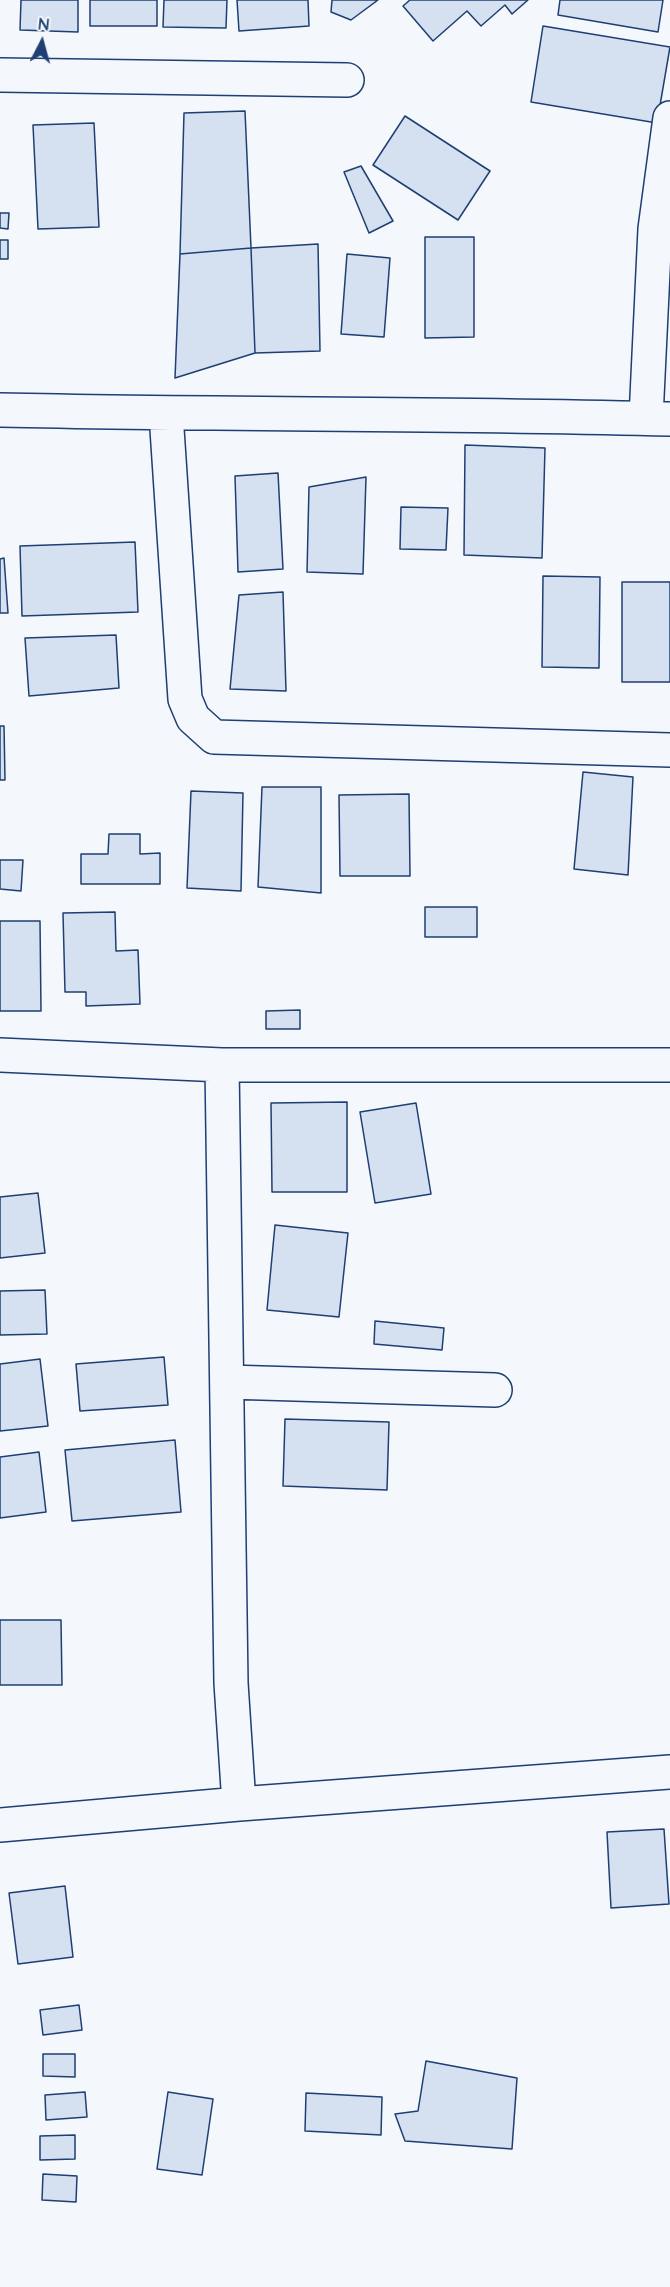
<!DOCTYPE html>
<style>
body{margin:0}
#map{position:relative;width:670px;height:2287px;overflow:hidden;background:#f4f7fb;font-family:Quicksand,sans-serif}
canvas{display:block}
.north{position:absolute;left:12px;top:12px;width:60px;height:60px;-webkit-text-stroke:4px #f4f7fb;paint-order:stroke;rotate:6deg;font-size:16px;font-weight:700;line-height:24px;text-align:center;color:#1d3f73}
.north::after{content:'';display:block;margin:auto;width:21px;height:27px;background:#1d3f73;clip-path:polygon(50% 0,100% 100%,50% 72%,0 100%)}
</style>
<div id="map">
<canvas width="670" height="2287"></canvas>
<div class="north">N</div>
</div>
<script>
const c = document.querySelector('canvas').getContext('2d');
c.lineJoin = 'round';
function paint(path, color) { c.fillStyle = color; c.fill(path, 'evenodd'); }
function strokePath(path, color, width, dash) { c.strokeStyle = color; c.lineWidth = width; c.lineCap = dash ? 'butt' : 'round'; c.setLineDash(dash || []); c.stroke(path); }
const building = new Path2D(`
 M21,0H78V32L20,30Z
 M90,0H157V26H90Z
 M164,0H227L226,28L163,27Z
 M237,0H308L309,26L239,31Z
 M332,0H378L351,20L331,12Z
 M410,0H528L512,14L505,5L481,26L467,11L433,41L403,6Z
 M560,0H663L658,32L558,15Z
 M543,26L670,47L657,123L531,102Z
 M245,111L251,248L180,254L184,113Z
 M405,116L490,171L458,220L373,165Z
 M94,123L99,227L38,229L33,125Z
 M361,166L393,221L369,233L344,172Z
 M0,213H9L8,229L0,228Z
 M425,237H474V337L425,338Z
 M0,240H8V259H0Z
 M318,244L320,351L255,353L251,248Z
 M251,248L255,353L175,378L180,254Z
 M347,254L390,258L384,337L341,334Z
 M465,445L545,448L542,558L464,555Z
 M278,473L283,569L238,572L235,476Z
 M366,477L363,574L307,572L309,487Z
 M401,507L448,508L446,550L400,549Z
 M135,542L138,612L22,616L20,546Z
 M4,558L8,613H0V559Z
 M543,576L600,577L599,668L542,667Z
 M622,582H670V682H622Z
 M283,592L286,691L230,689L239,595Z
 M116,635L119,688L29,696L25,638Z
 M0,726H4L5,780H0Z
 M583,772L633,777L628,875L574,869Z
 M262,787H321V893L258,887Z
 M191,791L243,793L241,891L187,888Z
 M409,794L410,876H340L339,795Z
 M109,834H140V854L160,853V884H81V854H108Z
 M0,860H23L21,891L0,889Z
 M425,907H477V937H425Z
 M115,912L116,951L138,950L140,1004L86,1006V992H65L63,913Z
 M0,921H40L41,1011H0Z
 M300,1010V1029H266V1011Z
 M347,1102V1192H272L271,1103Z
 M416,1103L431,1194L375,1203L360,1112Z
 M38,1193L45,1253L0,1258V1197Z
 M275,1225L348,1233L339,1317L267,1310Z
 M45,1290L47,1334L0,1335V1291Z
 M375,1321L444,1328L442,1350L374,1344Z
 M164,1357L168,1405L80,1411L76,1364Z
 M40,1359L48,1426L0,1431V1364Z
 M285,1419L389,1422L387,1490L283,1486Z
 M175,1440L181,1512L72,1521L65,1450Z
 M39,1452L46,1512L0,1518V1457Z
 M0,1620H61L62,1685H0Z
 M664,1829L669,1904L611,1908L607,1832Z
 M65,1886L73,1957L18,1964L9,1893Z
 M79,2005L82,2030L43,2035L40,2010Z
 M43,2054H75V2077L43,2076Z
 M426,2061L517,2078L512,2149L405,2141L395,2114L418,2111Z
 M85,2092L87,2117L46,2120L45,2095Z
 M168,2092L213,2099L202,2175L157,2169Z
 M306,2093L382,2097L381,2135L305,2131Z
 M75,2135V2159L40,2160V2136Z
 M43,2174L77,2176L76,2202L42,2200Z`);
paint(building, '#d5e0f0');
strokePath(building, '#1d3f73', 1.5);
const minor = new Path2D(`
 M0,75L347,80
 M0,410C223,415 447,413 670,419
 M166,414L185,699L193,718L214,737L670,750
 M646,418L655,229L670,118
 M0,1055L222,1065H670
 M222,1065L231,1683L239,1804
 M228,1382L495,1390
 M0,1825L239,1804L670,1772`);
strokePath(minor, '#1d3f73', 36);
strokePath(minor, '#f4f7fb', 33);
</script>
